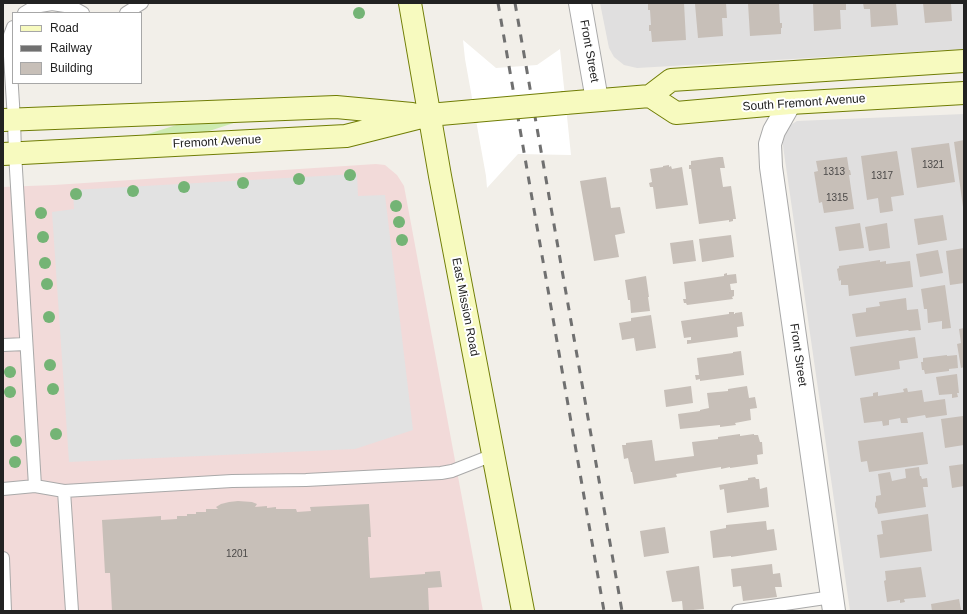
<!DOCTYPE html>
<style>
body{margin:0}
#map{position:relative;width:967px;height:614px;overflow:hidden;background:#f2efe9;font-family:Arial,sans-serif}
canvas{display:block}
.frame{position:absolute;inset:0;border:4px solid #222;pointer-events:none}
.legend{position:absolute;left:12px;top:12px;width:130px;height:72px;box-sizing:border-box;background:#fff;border:1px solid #a7a7a7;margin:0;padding:5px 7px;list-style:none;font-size:12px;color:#222}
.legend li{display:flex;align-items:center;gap:8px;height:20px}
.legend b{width:20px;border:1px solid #a7a7a7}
</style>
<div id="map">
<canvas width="967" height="614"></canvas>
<div class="frame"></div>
<ul class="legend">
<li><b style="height:5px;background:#f7fabf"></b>Road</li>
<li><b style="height:5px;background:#707070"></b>Railway</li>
<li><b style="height:11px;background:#c7bfb8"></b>Building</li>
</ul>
</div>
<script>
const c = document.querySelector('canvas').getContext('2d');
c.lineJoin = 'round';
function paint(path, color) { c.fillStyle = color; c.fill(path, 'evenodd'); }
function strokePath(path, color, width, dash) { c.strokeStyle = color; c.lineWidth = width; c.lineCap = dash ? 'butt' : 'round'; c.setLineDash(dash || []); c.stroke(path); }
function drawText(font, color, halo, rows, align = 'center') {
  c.font = font + ' Arial,sans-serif'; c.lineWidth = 4; c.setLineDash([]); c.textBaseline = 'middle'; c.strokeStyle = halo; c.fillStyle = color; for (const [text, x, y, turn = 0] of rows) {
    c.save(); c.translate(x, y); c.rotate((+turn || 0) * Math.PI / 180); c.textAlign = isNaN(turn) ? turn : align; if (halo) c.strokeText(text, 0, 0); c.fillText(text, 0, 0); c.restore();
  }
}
paint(new Path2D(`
 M600,3H964V49L637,68L624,65L614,57L609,48Z
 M964,114V611H850L782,139L784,129L797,121Z`), '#e0dfdf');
paint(new Path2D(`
 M376,164L385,165L397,175L404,186L483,611H3V187L54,185Z`), '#f2dad9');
paint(new Path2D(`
 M243,120L203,133L132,139L186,122Z`), '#cdebb0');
paint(new Path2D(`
 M357,174L358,196L385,195L413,430L355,449L69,462L52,212L74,209L73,190Z`), '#e2e2e2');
paint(new Path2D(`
 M463,40L496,68L537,65L560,49L571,155L518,154L487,188L486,176L465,59Z`), '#fff');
paint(new Path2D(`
 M649,3H684L686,40L652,42L651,31H649V25H651L650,10H648V4H649Z
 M700,3H726L727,18H722L723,36L698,38L695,4Z
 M748,3H779L780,23H782V28H781V34L750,36Z
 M813,3H846V10H840L841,29L814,31Z
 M863,3H896L898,25L871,27L870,9H864Z
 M923,3H951L952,21L925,23Z
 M964,140V207H963L954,142Z
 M949,143L955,182L917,188L911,148Z
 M897,151L904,195L891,197L893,211L880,213L878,198L867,200L861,156Z
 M719,157H723L725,168H720L723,187L731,186L736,219H733V221L729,222V220L699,224L691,169H689V165H691V161Z
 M847,157L849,170H850L851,175H849L854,209L824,213L822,202L819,203L814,172L818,171L816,161Z
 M669,165V167L671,166L672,169L682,167L688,205L656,209L653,187H650L649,183L652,182L650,169L663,167V166Z
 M606,177L611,208L620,207L625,233L615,235L619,257L594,261L580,181Z
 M943,215L947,240L918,245L914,219Z
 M860,223L864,248L839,251L835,227Z
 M887,223L890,248L869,251L865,227Z
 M731,235L734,257L702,262L699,239Z
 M693,240L696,261L673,264L670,243Z
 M964,248V283L950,285L946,251Z
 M938,250L943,273L920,277L916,254Z
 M880,260V262L886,261V264L910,261L913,287L849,296L848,285H841V280L839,281L837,269L839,268V266Z
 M727,273V275L736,274L737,283L730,284L731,290H734V296L732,297L733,299L687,305L686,303H684L683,299H686L684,282L724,276V274Z
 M646,276L649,297H648L650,311L631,313L630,300H628L625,280Z
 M945,285L951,328L942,329V321L928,323L927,309H924L921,289Z
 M906,298L907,310L918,309L921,330L909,331L908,330L856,337L852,314L866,312V308L880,306L879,302Z
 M729,312H734V314H735V313L742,312L744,326L737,327L738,337L687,344V340H691V337L684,338L681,321L729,314Z
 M651,315L656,348L636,351L634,338L622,340L619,323L631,321V318Z
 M964,328V367L961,368L957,344L961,343L959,329Z
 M915,337L918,358L899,361L900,369L855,376L850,347Z
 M741,351L744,375L700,381V379L696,380L695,375H699L697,358L733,353V352Z
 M947,355V356L957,355L958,368L949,369V371L925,374L924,370H922L921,362H923V358Z
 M957,374L959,393H957L958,397L952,398V394L939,395L936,377Z
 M691,386L693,403L666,407L664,390Z
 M747,386L749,398L755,397L757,408L750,409L751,420L735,423L736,425L720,427V425L680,429L678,414L700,411V410L709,408L707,393L728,391V389Z
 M907,388L908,392L922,390L924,402L945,399L947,415L926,418L925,415L907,418L908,423H901L900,418L889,420V425L883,426L882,421L864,423L860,398L873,396V393L878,392V396L904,392L903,389Z
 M963,416L964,445L945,448L941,419Z
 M923,432L928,464L869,472L867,461L861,462L858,441Z
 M740,434V436L754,434V435H758L760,442H762L763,454L757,455L758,464L730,468V467L721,469V467L676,474L677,477L634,484L632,472H631L628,458L624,459L622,445H626V443L652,440L655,461L694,456L692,442L718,439V437Z
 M964,464V486L952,488L949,466Z
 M919,467L920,476H921L922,479L927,478L928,487H923L926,507L878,514L877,509L875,507V503L876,501V496L881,495L878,474L890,472L892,481L906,478L905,469Z
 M755,477L756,479H759L760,489L767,487L769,507L727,513L724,489L720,490L719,485L748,480V478Z
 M238,501L252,502L257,504L255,507L267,506V508L276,507V509H296L297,512L311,511L310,507L369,504L371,537H368L370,578L425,574V572L440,571L442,587L428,588L429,611H112L110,573H105L102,520L161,516V520L177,519V516H187V514H196V512H206V509H218L216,507L221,504L229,502Z
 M928,514L932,551L880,558L877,535L883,534L881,521Z
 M766,521L767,530L774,529L777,550L731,557V556L713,558L710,531L726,528V525Z
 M665,527L669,553L644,557L640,531Z
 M772,564L773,574L780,573L782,587H775L777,597L743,601L741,586L733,587L731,569Z
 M699,566L704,609L683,611L682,601L672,602L666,571Z
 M921,567L926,597L904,599L905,602L900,603V600L887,602L884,581L886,580L885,571Z
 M959,599L961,610L956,611H932L931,604Z`), '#c7bfb8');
const lane = new Path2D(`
 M24,13L34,7L52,4L72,7L83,13
 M126,13L142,3
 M13,27L10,35V56L14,120L15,153L35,486
 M3,345L26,344
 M3,489L35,486L64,491L232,481L306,480L441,473L452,471L493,455
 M64,491L72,611
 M3,558L5,611
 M738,611L832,597`);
const street = new Path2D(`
 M580,3L597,100
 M790,103L774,131L770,144L771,167L834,611`);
const secondary = new Path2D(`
 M410,3L440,176L523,611
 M650,96L676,113L790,103L964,93
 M565,103L650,96L671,80L964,61
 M3,120L336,107L412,114
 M3,154L346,136L429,115L474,111`);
strokePath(lane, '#a9a9a9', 14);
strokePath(street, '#a9a9a9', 24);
strokePath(secondary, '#707d05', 24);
strokePath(lane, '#fff', 12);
strokePath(street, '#fff', 22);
strokePath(secondary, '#f7fabf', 22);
strokePath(new Path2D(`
 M498,3L604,611
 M515,3L622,611`), '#707070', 3, [8, 8]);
const secondaryBridge = new Path2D(`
 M474,111L565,103`);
strokePath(secondaryBridge, '#707d05', 24, []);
strokePath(secondaryBridge, '#f7fabf', 22);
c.fillStyle = '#74b475';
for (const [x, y] of [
 [359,13],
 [350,175],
 [299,179],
 [243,183],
 [184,187],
 [133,191],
 [76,194],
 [396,206],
 [41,213],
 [399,222],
 [43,237],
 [402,240],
 [45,263],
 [47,284],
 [49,317],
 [50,365],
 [10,372],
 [53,389],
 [10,392],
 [56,434],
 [16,441],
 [15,462]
]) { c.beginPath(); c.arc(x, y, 6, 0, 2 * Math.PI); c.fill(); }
drawText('10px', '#4b4948', null, [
 ["1321",933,165],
 ["1313",834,172],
 ["1317",882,176],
 ["1315",837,198],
 ["1201",237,554]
]);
drawText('12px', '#222', '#fff', [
 ["Front Street",589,51,80],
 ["South Fremont Avenue",804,103,-4],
 ["Fremont Avenue",217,142,-3],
 ["East Mission Road",465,307,79],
 ["Front Street",798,355,82]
]);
</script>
